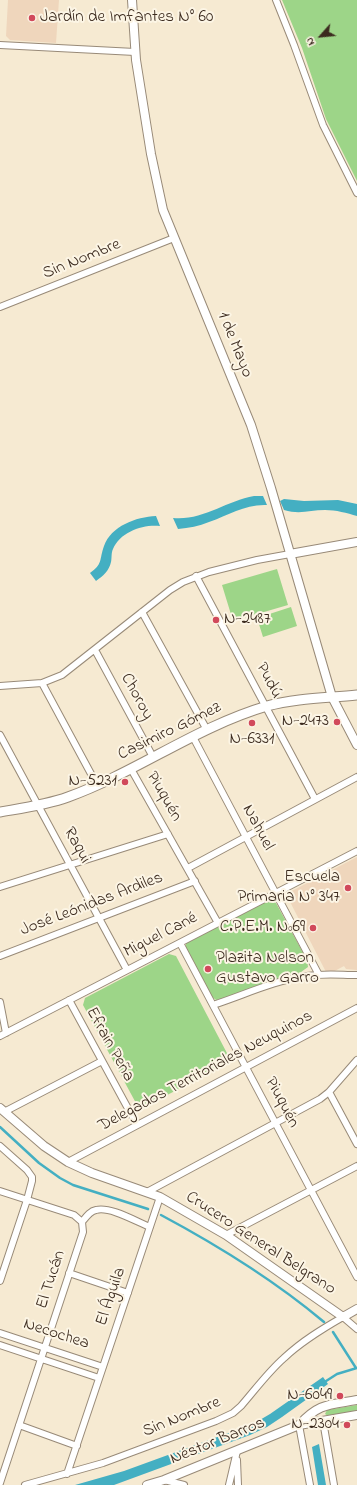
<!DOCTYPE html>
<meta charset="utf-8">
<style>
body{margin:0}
#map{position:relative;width:357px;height:1485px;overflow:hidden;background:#f6ead2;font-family:"Indie Flower",sans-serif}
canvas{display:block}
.north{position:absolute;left:301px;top:16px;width:40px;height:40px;-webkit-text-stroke:3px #fcf5e5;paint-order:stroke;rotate:243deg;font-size:11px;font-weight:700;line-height:16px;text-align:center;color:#3b2a1e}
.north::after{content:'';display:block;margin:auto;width:14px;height:18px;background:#3b2a1e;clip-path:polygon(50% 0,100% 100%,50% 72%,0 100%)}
</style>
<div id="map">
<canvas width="357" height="1485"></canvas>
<div class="north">N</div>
</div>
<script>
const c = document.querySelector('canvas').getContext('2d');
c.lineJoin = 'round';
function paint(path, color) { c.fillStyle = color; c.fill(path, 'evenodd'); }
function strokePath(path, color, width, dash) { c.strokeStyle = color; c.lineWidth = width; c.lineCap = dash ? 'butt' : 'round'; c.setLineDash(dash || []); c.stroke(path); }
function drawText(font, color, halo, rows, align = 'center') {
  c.font = font + ' "Indie Flower",sans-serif'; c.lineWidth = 4; c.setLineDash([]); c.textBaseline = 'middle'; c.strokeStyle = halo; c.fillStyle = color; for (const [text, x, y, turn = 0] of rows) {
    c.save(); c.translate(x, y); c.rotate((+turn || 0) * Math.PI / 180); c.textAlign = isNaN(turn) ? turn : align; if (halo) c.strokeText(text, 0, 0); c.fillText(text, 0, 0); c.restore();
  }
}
paint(new Path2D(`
 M8,0H59L56,43L10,40L6,36Z
 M357,857V970L346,969L344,966L331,973L326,972L286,894Z`), '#efd6bc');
paint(new Path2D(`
 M282,0H357V181L326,119L302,48Z
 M277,569L288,605L233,621L222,585Z
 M291,607L297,626L263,637L257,618Z
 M270,898L272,899L276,903L307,960L308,967L301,972L222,999L216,1000L211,996L186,949V941Z
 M169,954L176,956L229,1057L227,1064L144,1107L137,1105L83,1005L85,998Z
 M357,1405V1411L328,1416L325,1414L327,1410Z`), '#9dd588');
paint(new Path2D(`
 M254,496H263L267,505C245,504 229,515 209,522C199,526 189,528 178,529L173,518C202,521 226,501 254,496Z
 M284,499L304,501L338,500L357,504V516C347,513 336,510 325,510C310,510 300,515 284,510L280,501Z
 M156,516L160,526C143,524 120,532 113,549C111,553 112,558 111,562C109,571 103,576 96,581L90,573C103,564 99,560 104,546C111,526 136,517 156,516Z
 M323,1377L328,1384L282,1417L267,1427L250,1435L114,1485H75L124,1471L253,1424L270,1414Z
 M319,1444L326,1485H318L312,1447Z`), '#44afc2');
strokePath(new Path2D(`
 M0,1127L39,1163L60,1178L73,1185L148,1209
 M161,1215C219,1246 274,1280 324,1322
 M333,1332L356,1368
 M323,1383L337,1374L357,1368`), '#44afc2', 2.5);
const street = new Path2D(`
 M276,0L294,45L323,125L357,193
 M0,45L135,52
 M0,307L174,238
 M196,576L315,799
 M142,612L207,730
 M95,650L153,757
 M42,683L97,785
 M0,686L42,683L62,675L170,590L183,582L209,572L257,560L290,554
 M0,735L127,970
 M193,737L319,975
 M131,769L218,923
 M188,868L357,777
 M0,887L168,834
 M180,943L357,1277
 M0,956L195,881
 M69,1000L137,1125
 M0,1002L6,1033
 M213,1005C244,995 275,980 307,976C324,973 341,975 357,975
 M0,1036L357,851
 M329,1092L357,1144
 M4,1112L102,1061
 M0,1146L27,1170L32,1177V1181L27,1200L0,1281
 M68,1162L357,1008
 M0,1191L74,1215L82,1222
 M147,1192L320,1099L329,1092L357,1060
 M82,1222C86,1217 90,1211 96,1210C110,1206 137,1222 150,1227
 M226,1235L357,1166
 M69,1273L128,1293
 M0,1333L103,1367
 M0,1345L99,1378
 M323,1421L334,1485
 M19,1425L77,1446
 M299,1425L310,1485
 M237,1460L238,1485
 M67,1474L160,1197
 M164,1480L184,1485
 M0,1483L83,1232L82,1222
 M25,1485L103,1463L216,1421L233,1413L241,1406C255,1390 268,1372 284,1358C302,1341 322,1329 343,1317L357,1329
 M229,1485L237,1451`);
const secondary = new Path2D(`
 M132,0L136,60L151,154L163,210L251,425L271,488L332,697L357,745
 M290,554L357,542
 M0,1108L44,1146L68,1162L92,1173L160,1197L226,1235L343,1317L357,1309
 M299,1425C319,1403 329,1405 357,1400
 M147,1485L164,1480L299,1425L357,1415`);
const primary = new Path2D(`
 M0,812C23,808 46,805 68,797C137,772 196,727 267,706C296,698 327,698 357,695`);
strokePath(street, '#988a78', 8);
strokePath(secondary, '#988a78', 10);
strokePath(primary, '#988a78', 11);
strokePath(street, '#fff', 6);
strokePath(secondary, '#fff', 8);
strokePath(primary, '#fff', 9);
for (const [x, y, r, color] of [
 [32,18,4,"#d1495b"],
 [216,620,4,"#d1495b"],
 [337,722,4,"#d1495b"],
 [252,723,4,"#d1495b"],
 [125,782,4,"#d1495b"],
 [348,888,4,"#d1495b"],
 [313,928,4,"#d1495b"],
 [208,969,4,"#d1495b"],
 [340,1396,4,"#d1495b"],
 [347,1425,4,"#d1495b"]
]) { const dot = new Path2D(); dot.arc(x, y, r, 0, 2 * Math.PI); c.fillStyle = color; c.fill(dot); strokePath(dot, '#fcf5e5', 1.5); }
drawText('17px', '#3b2a1e', '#fcf5e5', [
 ["Jardín de Imfantes N° 60",40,18,"left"],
 ["N-2487",224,620,"left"],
 ["N-2473",329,722],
 ["N-6331",252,740,"center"],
 ["N-5231",117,782],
 ["Escuela",340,878],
 ["Primaria N° 347",340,898],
 ["C.P.E.M. Nº69",305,928],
 ["Plazita Nelson",216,959,"left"],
 ["Gustavo Garro",216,979,"left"],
 ["N-6049",332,1396],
 ["N-2304",339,1425]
], 'right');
drawText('17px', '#3b2a1e', '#fcf5e5', [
 ["Sin Nombre",82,260,-22],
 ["1 de Mayo",234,345,68],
 ["Pudú",268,681,62],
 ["Choroy",136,697,61],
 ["Casimiro Gómez",170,732,-26],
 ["Piuquén",163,797,60],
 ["Nahuel",257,828,62],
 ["Raqui",76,846,61],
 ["José Leónidas Ardiles",92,905,-21],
 ["Miguel Cané",161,936,-27],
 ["Efrain Peña",109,1045,61],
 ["Delegados Territoriales Neuquinos",206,1072,-28],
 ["Piuquén",281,1103,62],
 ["Crucero General Belgrano",260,1244,33],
 ["El Tucán",52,1280,-72],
 ["El Águila",112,1297,-71],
 ["Necochea",56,1335,18],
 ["Sin Nombre",182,1418,-22],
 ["Néstor Barros",218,1442,-22]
]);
</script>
